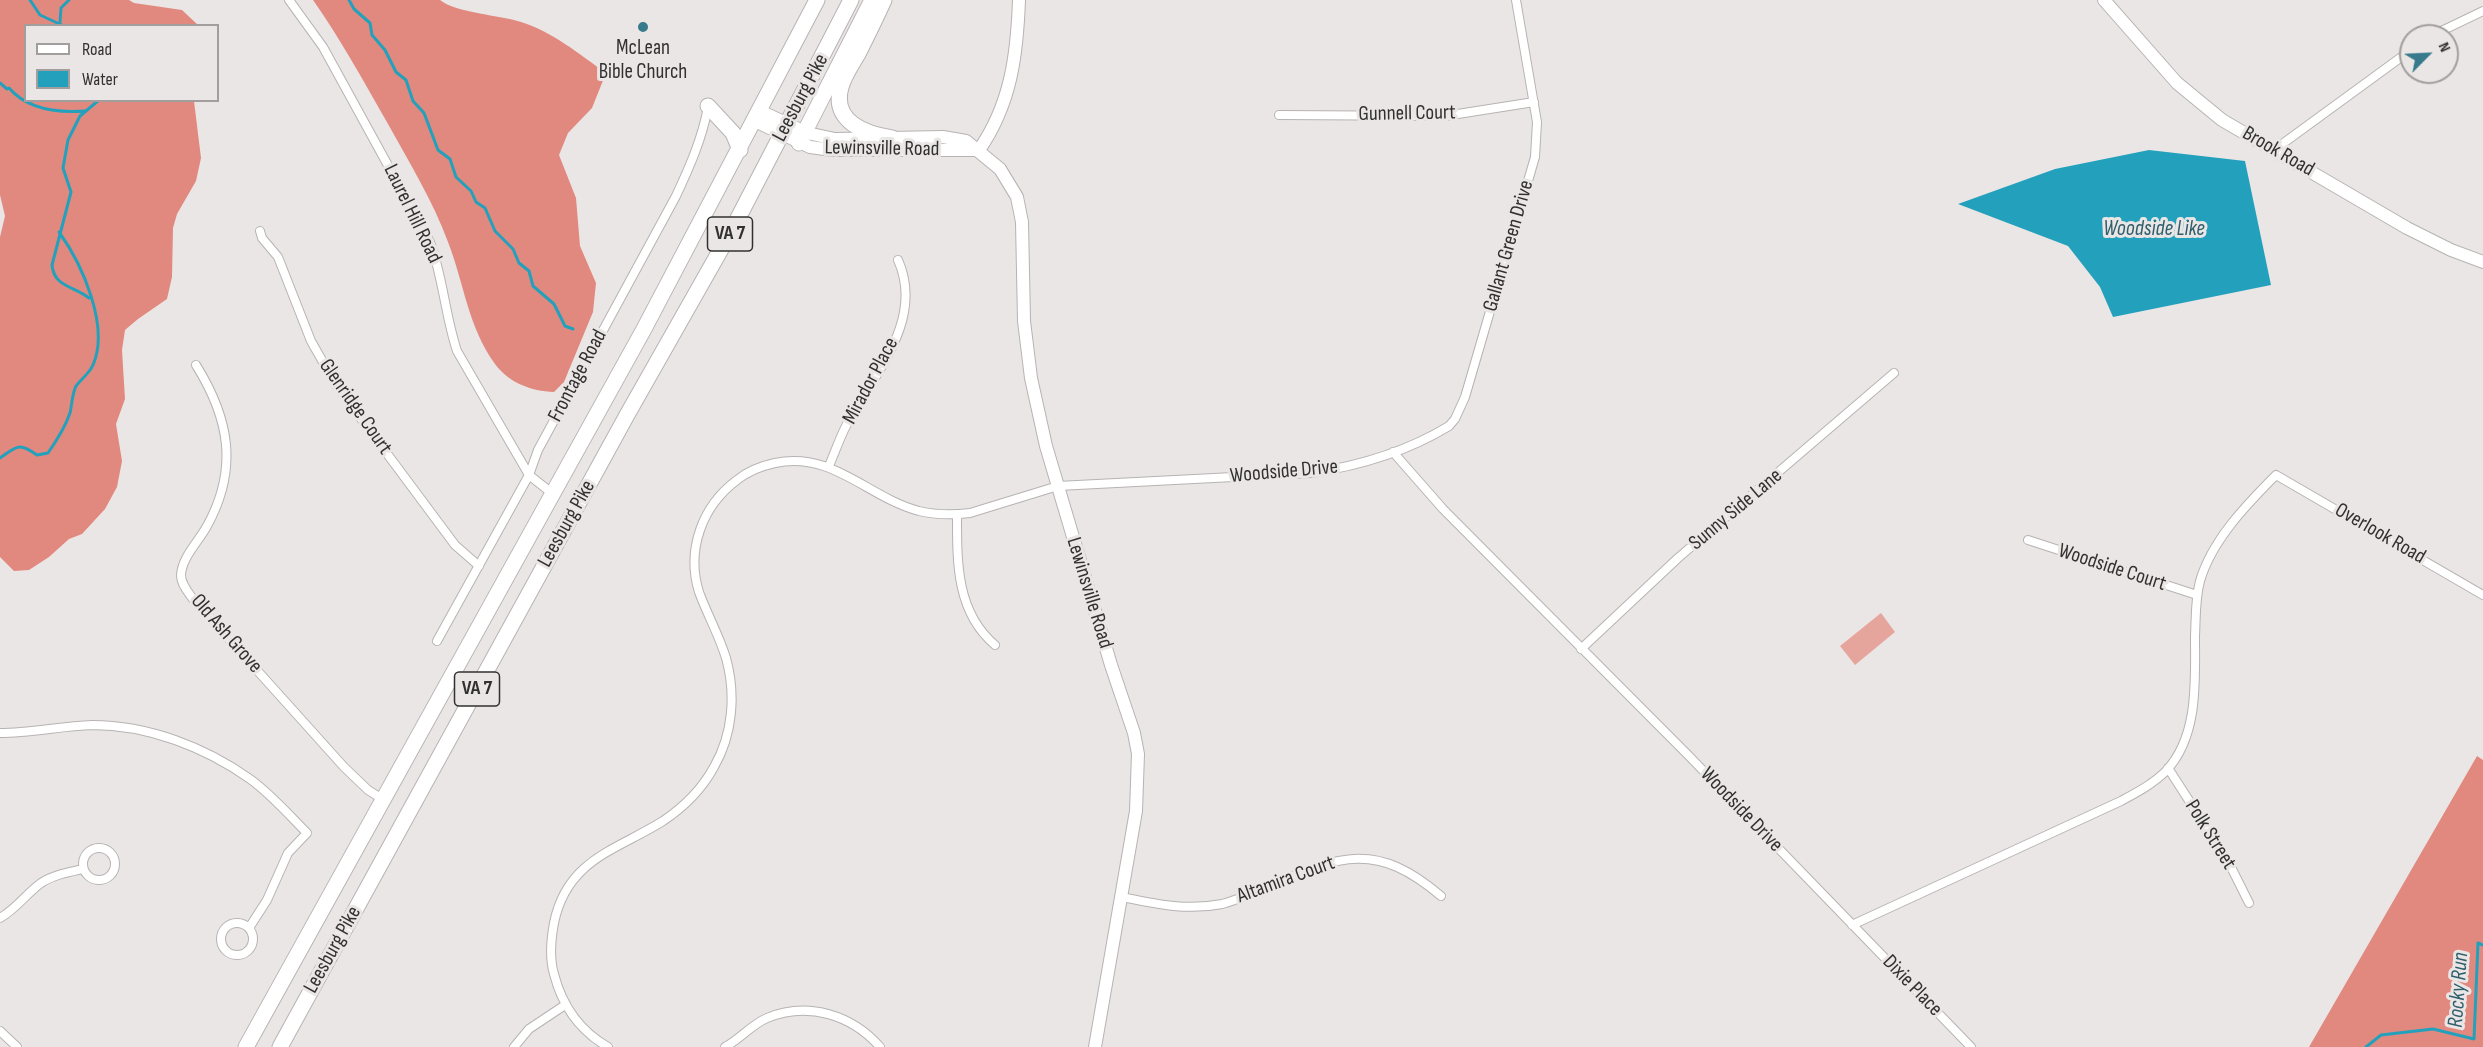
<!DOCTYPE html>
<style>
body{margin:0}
#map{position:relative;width:2483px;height:1047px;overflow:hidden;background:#ebe6e6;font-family:"Sofia Sans Condensed",sans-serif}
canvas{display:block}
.legend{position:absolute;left:24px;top:24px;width:195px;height:78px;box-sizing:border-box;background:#ebe6e6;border:2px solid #a19e9d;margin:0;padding:8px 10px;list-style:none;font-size:18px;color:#323130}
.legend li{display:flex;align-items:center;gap:12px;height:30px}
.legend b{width:30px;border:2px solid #a19e9d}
.north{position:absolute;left:2399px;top:24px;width:60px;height:60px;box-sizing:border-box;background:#ebe6e6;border:2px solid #a19e9d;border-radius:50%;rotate:66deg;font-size:16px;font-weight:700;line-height:24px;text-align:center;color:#323130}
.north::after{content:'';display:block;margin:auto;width:21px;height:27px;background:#377a8b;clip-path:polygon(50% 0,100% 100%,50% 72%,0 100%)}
</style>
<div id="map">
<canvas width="2483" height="1047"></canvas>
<ul class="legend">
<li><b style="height:8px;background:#fff"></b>Road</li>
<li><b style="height:16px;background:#23a1bc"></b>Water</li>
</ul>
<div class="north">N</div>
</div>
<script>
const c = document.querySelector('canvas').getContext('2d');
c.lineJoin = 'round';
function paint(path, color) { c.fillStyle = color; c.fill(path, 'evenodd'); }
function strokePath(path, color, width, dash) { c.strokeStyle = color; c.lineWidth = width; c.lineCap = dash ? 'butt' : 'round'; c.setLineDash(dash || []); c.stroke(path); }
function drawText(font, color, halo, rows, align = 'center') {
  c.font = font + ' "Sofia Sans Condensed",sans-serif'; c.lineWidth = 6; c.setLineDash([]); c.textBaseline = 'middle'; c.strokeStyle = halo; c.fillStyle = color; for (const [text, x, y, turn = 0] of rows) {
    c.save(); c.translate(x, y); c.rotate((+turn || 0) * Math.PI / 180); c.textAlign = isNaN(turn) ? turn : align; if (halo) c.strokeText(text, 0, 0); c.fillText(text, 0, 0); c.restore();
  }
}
paint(new Path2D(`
 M1881,613L1895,632L1855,665L1840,646Z`), '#e5a59d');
paint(new Path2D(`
 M0,0H129L134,3L182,10L198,25L26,26V100L194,101L201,158L196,181L177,214L173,228L172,277L167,299L138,319L125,330L122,350L125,399L116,424L122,461L117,487L105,509L82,534L69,539L49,557L29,570L14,571L0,557V237L5,216L0,195Z
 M313,0H440C456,13 500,15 521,22C553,32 579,54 606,73L592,108L568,133L559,155L576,198L580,246L596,283L593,312L564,382L554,392C531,391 509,383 495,364C468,327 464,283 448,242C433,201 409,162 388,124C364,82 341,40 313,0Z
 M2477,756L2483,760V1047H2309Z`), '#e1897f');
paint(new Path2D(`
 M2149,150L2245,161L2271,285L2113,317L2100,287L2068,246L1958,204L2055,169Z`), '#23a1bc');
strokePath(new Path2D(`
 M30,0L40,15L64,26
 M349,0L354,9L370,23L372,35L385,50L396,72L406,80L413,101L424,113L438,150L450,159L456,177L471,191L476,202L485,208L495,231L513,249L519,263L529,271L533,286L554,304L565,326L573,329
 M60,22L61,8L69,0
 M0,83L7,89L9,88C28,110 58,113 85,111
 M89,298C74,286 54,287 52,265L71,192L63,168L68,140L80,116L99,100
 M0,458C17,446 19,442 37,455L48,453C57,440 65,428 70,413C72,405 72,394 76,386C81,379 89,374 93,365C110,326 82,264 59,232
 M2366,1047L2381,1035L2433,1029L2474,1039L2478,943L2483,945`), '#23a1bc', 3);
const street = new Path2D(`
 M289,0L323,47L430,242C443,277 445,315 457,351L529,475L553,494
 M2431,36L2483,11
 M1279,115L1445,116L1534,102
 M2274,150L2411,50
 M260,231L262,238L278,257L311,341L336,385L455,545L479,566
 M196,365C229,418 239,468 207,526C199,541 182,557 181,575C181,584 188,592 193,599L344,767L368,790L384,800
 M1393,452L1443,509L1688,755L1971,1047
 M829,466C835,452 840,437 847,424C874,374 925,320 898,260
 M957,514C957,562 956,612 995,645
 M2028,540L2197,595
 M437,641L529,475L538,450L676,196C690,166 702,139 708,107
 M1581,649L1678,558L1894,373
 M0,733C31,733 61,726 92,725C148,725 205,747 250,779C271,794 289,815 307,833L288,853L267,900L249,928
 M2168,768L2228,861L2249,903
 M83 864a16 16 0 1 1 32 0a16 16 0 1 1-32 0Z
 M1122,897C1156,904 1187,911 1222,904C1238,900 1253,892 1269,886C1341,855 1376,841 1441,896
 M0,918C16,909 26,894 41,883C53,875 69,872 83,869
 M221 939a16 16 0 1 1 32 0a16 16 0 1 1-32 0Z
 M1852,925L2121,801C2136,793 2153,784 2166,771C2199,736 2195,680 2195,636C2196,617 2195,600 2200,581C2212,540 2247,504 2276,475L2483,595
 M0,1031L17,1047
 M514,1047L529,1029L565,1005
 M608,1047C580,1031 562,1005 554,974C549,957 551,939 554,923C567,859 617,850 663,821C684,807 702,789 714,767C733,734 736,694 726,658C719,635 707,614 699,592C686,550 702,506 737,480C748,471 761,466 775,463C833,451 867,497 919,511C936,515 953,515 970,513L1058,486L1311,473C1358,466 1408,451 1449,426L1455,419L1465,397L1535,157L1537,122L1516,0
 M725,1047C740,1039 751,1025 767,1018C808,1001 852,1015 880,1047`);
const secondary = new Path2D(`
 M2104,0L2177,83L2222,120L2407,228L2451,250L2483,262
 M760,111L807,133L835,139L943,137L966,141L1000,169L1017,197L1022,222L1024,321L1031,378L1046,446L1111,665L1134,733L1138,754L1136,811L1095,1047
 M755,121L810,147L832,150H979
 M979,150C1011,104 1017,55 1019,0`);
const highway = new Path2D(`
 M884,0C876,18 867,36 858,54C852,64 844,76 841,87C831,122 866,134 892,138
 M708,106L733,133L740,150
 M799,143L872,0
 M246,1047L644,329L817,0
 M280,1047L627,415L733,228L851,0`);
strokePath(street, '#b7b3b2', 10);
strokePath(secondary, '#b7b3b2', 14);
strokePath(highway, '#b7b3b2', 17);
strokePath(street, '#fff', 8);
strokePath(secondary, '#fff', 12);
strokePath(highway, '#fff', 15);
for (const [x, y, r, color] of [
 [643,27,6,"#377a8b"]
]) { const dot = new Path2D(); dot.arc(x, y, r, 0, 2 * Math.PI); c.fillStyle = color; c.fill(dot); strokePath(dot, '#ebe6e6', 2); }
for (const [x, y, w] of [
 [730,234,45],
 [477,689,45]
]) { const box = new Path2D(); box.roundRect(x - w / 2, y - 17, w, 34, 4.5); c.fillStyle = '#ebe6e6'; c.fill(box); strokePath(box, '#323130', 1.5); }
drawText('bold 20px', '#323130', null, [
 ["VA 7",730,234],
 ["VA 7",477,689]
]);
drawText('21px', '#323130', '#ebe6e6', [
 ["McLean",643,49],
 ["Bible Church",643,73]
]);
drawText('21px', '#323130', '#ebe6e6', [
 ["Leesburg Pike",801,98,-62],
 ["Gunnell Court",1407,114,-1],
 ["Lewinsville Road",882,149,1],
 ["Brook Road",2278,152,30],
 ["Laurel Hill Road",412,214,64],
 ["Gallant Green Drive",1509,246,-74],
 ["Frontage Road",578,376,-62],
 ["Mirador Place",871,381,-62],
 ["Glenridge Court",355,407,55],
 ["Woodside Drive",1284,472,-5],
 ["Sunny Side Lane",1736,510,-40],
 ["Leesburg Pike",567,524,-61],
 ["Overlook Road",2380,534,30],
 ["Woodside Court",2112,568,18],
 ["Lewinsville Road",1089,593,73],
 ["Old Ash Grove",226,634,49],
 ["Woodside Drive",1741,810,46],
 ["Polk Street",2210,835,58],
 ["Altamira Court",1286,880,-20],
 ["Leesburg Pike",333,950,-61],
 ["Dixie Place",1912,986,46]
]);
drawText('italic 22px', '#2f5f6c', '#ebe6e6', [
 ["Woodside Like",2154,229],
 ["Rocky Run",2459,990,-86]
]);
</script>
